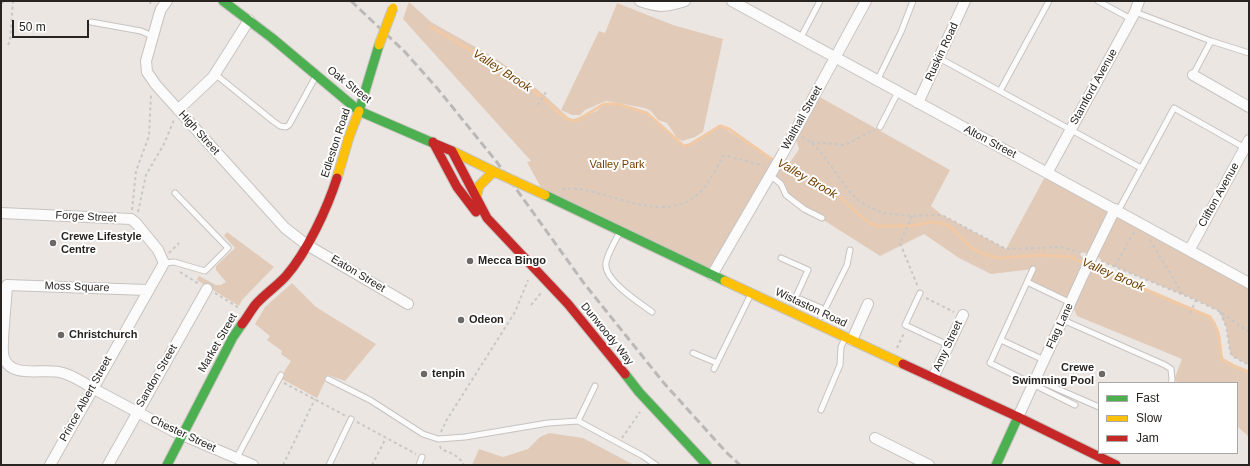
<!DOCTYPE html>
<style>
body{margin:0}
#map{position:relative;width:1250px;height:466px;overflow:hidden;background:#ebe6e2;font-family:Helvetica,sans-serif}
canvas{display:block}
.frame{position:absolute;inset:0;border:2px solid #272421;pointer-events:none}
.legend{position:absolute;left:1098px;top:382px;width:140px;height:72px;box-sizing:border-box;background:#fff;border:1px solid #a9a7a6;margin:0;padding:5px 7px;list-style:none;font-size:12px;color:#272421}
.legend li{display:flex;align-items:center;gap:8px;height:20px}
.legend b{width:20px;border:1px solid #a9a7a6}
.scale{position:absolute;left:12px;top:20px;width:77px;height:18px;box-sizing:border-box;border:2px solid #272421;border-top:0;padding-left:5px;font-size:12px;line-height:14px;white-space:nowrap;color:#272421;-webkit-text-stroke:3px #fff;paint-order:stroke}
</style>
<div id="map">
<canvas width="1250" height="466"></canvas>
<div class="frame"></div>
<ul class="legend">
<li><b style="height:5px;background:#4caf50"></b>Fast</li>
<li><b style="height:5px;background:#ffc107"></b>Slow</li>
<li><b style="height:5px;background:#c62828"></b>Jam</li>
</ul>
<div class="scale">50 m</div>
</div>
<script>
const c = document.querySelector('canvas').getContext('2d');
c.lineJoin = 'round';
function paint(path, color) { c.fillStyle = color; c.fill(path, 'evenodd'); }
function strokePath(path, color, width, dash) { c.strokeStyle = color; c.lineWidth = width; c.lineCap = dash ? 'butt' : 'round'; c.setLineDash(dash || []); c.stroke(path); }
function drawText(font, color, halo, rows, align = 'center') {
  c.font = font + ' Helvetica,sans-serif'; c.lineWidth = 4; c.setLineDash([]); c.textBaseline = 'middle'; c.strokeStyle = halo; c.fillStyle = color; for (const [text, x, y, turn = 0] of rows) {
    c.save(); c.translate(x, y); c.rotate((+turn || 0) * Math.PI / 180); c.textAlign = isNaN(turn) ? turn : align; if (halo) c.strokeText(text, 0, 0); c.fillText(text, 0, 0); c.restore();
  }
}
paint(new Path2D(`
 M409,2L431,22L495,58L528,82L544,95L571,120L597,111L604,104H617L647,113L684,146L690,145L720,126L752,145L770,158L775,166L791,161L799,149L794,133L818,96L950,170L931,206L942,215L1006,249L1047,173L1249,283V365L1232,356L1230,351L1226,326L1219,311L1196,300L1106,263L1093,254L1078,252L1089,265L1210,317C1222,333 1218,341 1222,359L1234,366L1249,372V437L1237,426V383H1179L1174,380L1182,359L1077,316L1071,303L1027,282L1033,269L991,274L959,258L924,234L880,256L789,198L770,175L712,275L545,195L527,162L531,161L403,19Z
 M617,3L673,25L723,39L703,132L695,137L682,141L677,138L667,123L658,120L651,111L645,108L606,101L585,110L580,115H572L561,110L599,31L605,33Z
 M227,232L274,267L242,300L239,306L197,280L199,276L216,285H221L226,282L216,270V266L235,248L224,236Z
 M292,283L316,307L376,344L345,381L328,375L317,398L282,379L285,370L291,361L281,354L282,351L267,340L270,336L255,324L265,307Z
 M549,433L583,438L634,465H472L479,449L503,457L528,449L540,437Z`), '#e1cbb8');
strokePath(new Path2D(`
 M431,27C468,49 507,70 542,97C552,105 562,120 576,121L604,104H617L647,113L684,146L689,145L720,126L729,129L770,158L808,177L835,193L869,223L878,226H911L931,222L940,223L949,226L973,249L990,256L1000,258L1041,255L1057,256L1070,257L1079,261L1210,317C1222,333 1218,341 1222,359L1234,366L1249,372`), '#f1c9a5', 3);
const lane = new Path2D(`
 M1098,1L1131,19
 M1135,12L1211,41L1249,53
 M91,22L141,31L152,36
 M800,39L820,1
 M939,58L1141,168
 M215,74L273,121L280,126L286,127L289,125L316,76
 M1193,75L1211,41
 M877,81L901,32L913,1
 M1000,91L1049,1
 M880,127L898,92
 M770,175L781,184L786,195L804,209L822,218
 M1118,211L1174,108L1245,148
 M620,232C616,239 607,256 606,263C603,280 640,303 652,312
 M781,258L808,270L793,303
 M164,263L174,262L205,271L228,248L175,193
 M1033,269L990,363L1075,405
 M1027,282L1071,303
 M920,293L905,325L948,345
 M794,303L800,299L821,308V316
 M821,317L847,265L850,250
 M1063,320L1165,365L1171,369L1172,380L1171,383
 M1001,340L1044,360
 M693,353L717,363
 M714,369L751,294
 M328,379L370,400L423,434L438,439L465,437L548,423L578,421L643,456L656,465
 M1035,379L1099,407
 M821,410L840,365L841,347L845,338
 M578,421L595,386
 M236,459L281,375
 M329,465L351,419
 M419,465L422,457`);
const street = new Path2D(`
 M167,1L161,9L159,15L146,61L147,72L156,85L285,228L307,245L408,304
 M640,1C660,8 666,7 685,1
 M732,1L1249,283
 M1193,75L1249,107
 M918,103L965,1
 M178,110L213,77L249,20
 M1047,173L1135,12L1139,1
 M1,213L131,219L136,223L158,250L164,263L50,465
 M1190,249L1249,140
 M1093,254L1115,209
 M712,275L782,155L866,1
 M147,290L7,285C6,303 4,321 3,340C3,345 2,352 4,358C12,380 46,367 63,373C73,376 83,382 92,388L175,432L253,465
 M852,340L868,304
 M933,378L963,315
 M1018,417L1084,273
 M875,438L929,465
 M108,465L207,289`);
const fast = new Path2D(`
 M223,1L272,38L359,111L433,143
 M359,111L379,45
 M545,195L725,281
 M625,374L639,392L707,465
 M167,465L233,337L242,324
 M996,465L1018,417`);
const slow = new Path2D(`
 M452,151L497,173
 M337,178L349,137L359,111
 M476,198L479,186L493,172
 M725,281L903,364`);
const jam = new Path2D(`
 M433,142L457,187L476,212
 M433,143L452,151L487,218L568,304L625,374
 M242,324C247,318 251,310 256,304C265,294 277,286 286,276C307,252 327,209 337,178
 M903,364L1018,417L1116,465`);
strokePath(lane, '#c7c3c0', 7);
strokePath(street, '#c7c3c0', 12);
strokePath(fast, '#c7c3c0', 11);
strokePath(slow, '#c7c3c0', 11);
strokePath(jam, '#c7c3c0', 11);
strokePath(new Path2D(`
 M150,1L151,6
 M1,3L7,1
 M8,45L10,41L13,1
 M538,105L546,92
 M802,137L811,142L820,151L849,191L859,201L877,211L888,214L912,216L942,215L1006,249L1061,247L1082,253
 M811,142L845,145L874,130
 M562,189C580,187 588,191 604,195C634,203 672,218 698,194C709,184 716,169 723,156H728L764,166
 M132,210L136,171L149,136L151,95
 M138,212L146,175L164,144L174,120
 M912,216L900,243L918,287
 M1150,240L1182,293
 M169,253L179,243
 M1101,261L1196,300L1219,311L1249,332
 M1115,266L1135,230
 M180,272L199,284
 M215,293L236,306L239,309
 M926,298L954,312
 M531,305L541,293
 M1220,312L1226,326L1230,351L1232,356L1249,365
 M1190,313L1196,300
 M897,348L904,333
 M284,383L346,416
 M357,422L416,454
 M441,432L446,421L515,312L528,280
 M622,438L640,412
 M440,446L441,449C450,453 459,455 464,465
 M283,465L315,399
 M372,465L386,438`), '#c8c7c6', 2, [3, 3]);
strokePath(lane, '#fcfbfb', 5);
strokePath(street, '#fcfbfb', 10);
strokePath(fast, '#4caf50', 9);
strokePath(slow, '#ffc107', 9);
strokePath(jam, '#c62828', 9);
strokePath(new Path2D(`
 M351,1L405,52L437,88L496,161L583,282L663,382L726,452L740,465`), '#bbb9b8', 3, [8, 4]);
const streetBridge = new Path2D(`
 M1084,273L1093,254`);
const slowBridge = new Path2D(`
 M379,45L393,8
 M497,173L545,195`);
strokePath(streetBridge, '#c7c3c0', 12, []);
strokePath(slowBridge, '#c7c3c0', 11, []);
strokePath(streetBridge, '#fcfbfb', 10);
strokePath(slowBridge, '#ffc107', 9);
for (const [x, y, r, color] of [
 [53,243,4,"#6c6865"],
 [470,261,4,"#6c6865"],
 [461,320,4,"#6c6865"],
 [61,335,4,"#6c6865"],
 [424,374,4,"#6c6865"],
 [1102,374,4,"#6c6865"]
]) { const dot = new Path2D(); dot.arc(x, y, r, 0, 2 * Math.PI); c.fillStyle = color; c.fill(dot); strokePath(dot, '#fff', 1.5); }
drawText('11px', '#272421', '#fff', [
 ["Ruskin Road",942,52,-65],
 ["Oak Street",349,85,38],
 ["Stamford Avenue",1094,87,-61],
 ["Walthall Street",802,118,-61],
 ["High Street",199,133,48],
 ["Alton Street",990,142,28],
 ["Edleston Road",336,143,-72],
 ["Clifton Avenue",1219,195,-61],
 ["Forge Street",86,217,3],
 ["Eaton Street",358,274,31],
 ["Moss Square",77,287,2],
 ["Wistaston Road",811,308,25],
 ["Flag Lane",1060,326,-65],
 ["Dunwoody Way",607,334,51],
 ["Market Street",218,343,-60],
 ["Amy Street",948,346,-65],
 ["Sandon Street",157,376,-60],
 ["Prince Albert Street",86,399,-61],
 ["Chester Street",183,434,25]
]);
drawText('11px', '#724000', '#fff', [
 ["Valley Park",617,165]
]);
drawText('bold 11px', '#272421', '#fff', [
 ["Crewe Lifestyle",61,237],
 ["Centre",61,250],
 ["Mecca Bingo",478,261],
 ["Odeon",469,320],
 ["Christchurch",69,335],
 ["Crewe",1094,368,"right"],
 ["Swimming Pool",1094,381,"right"],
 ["tenpin",432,374]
], 'left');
drawText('italic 12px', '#714000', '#fff', [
 ["Valley Brook",502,71,33],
 ["Valley Brook",807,179,30],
 ["Valley Brook",1113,275,23]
]);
</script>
